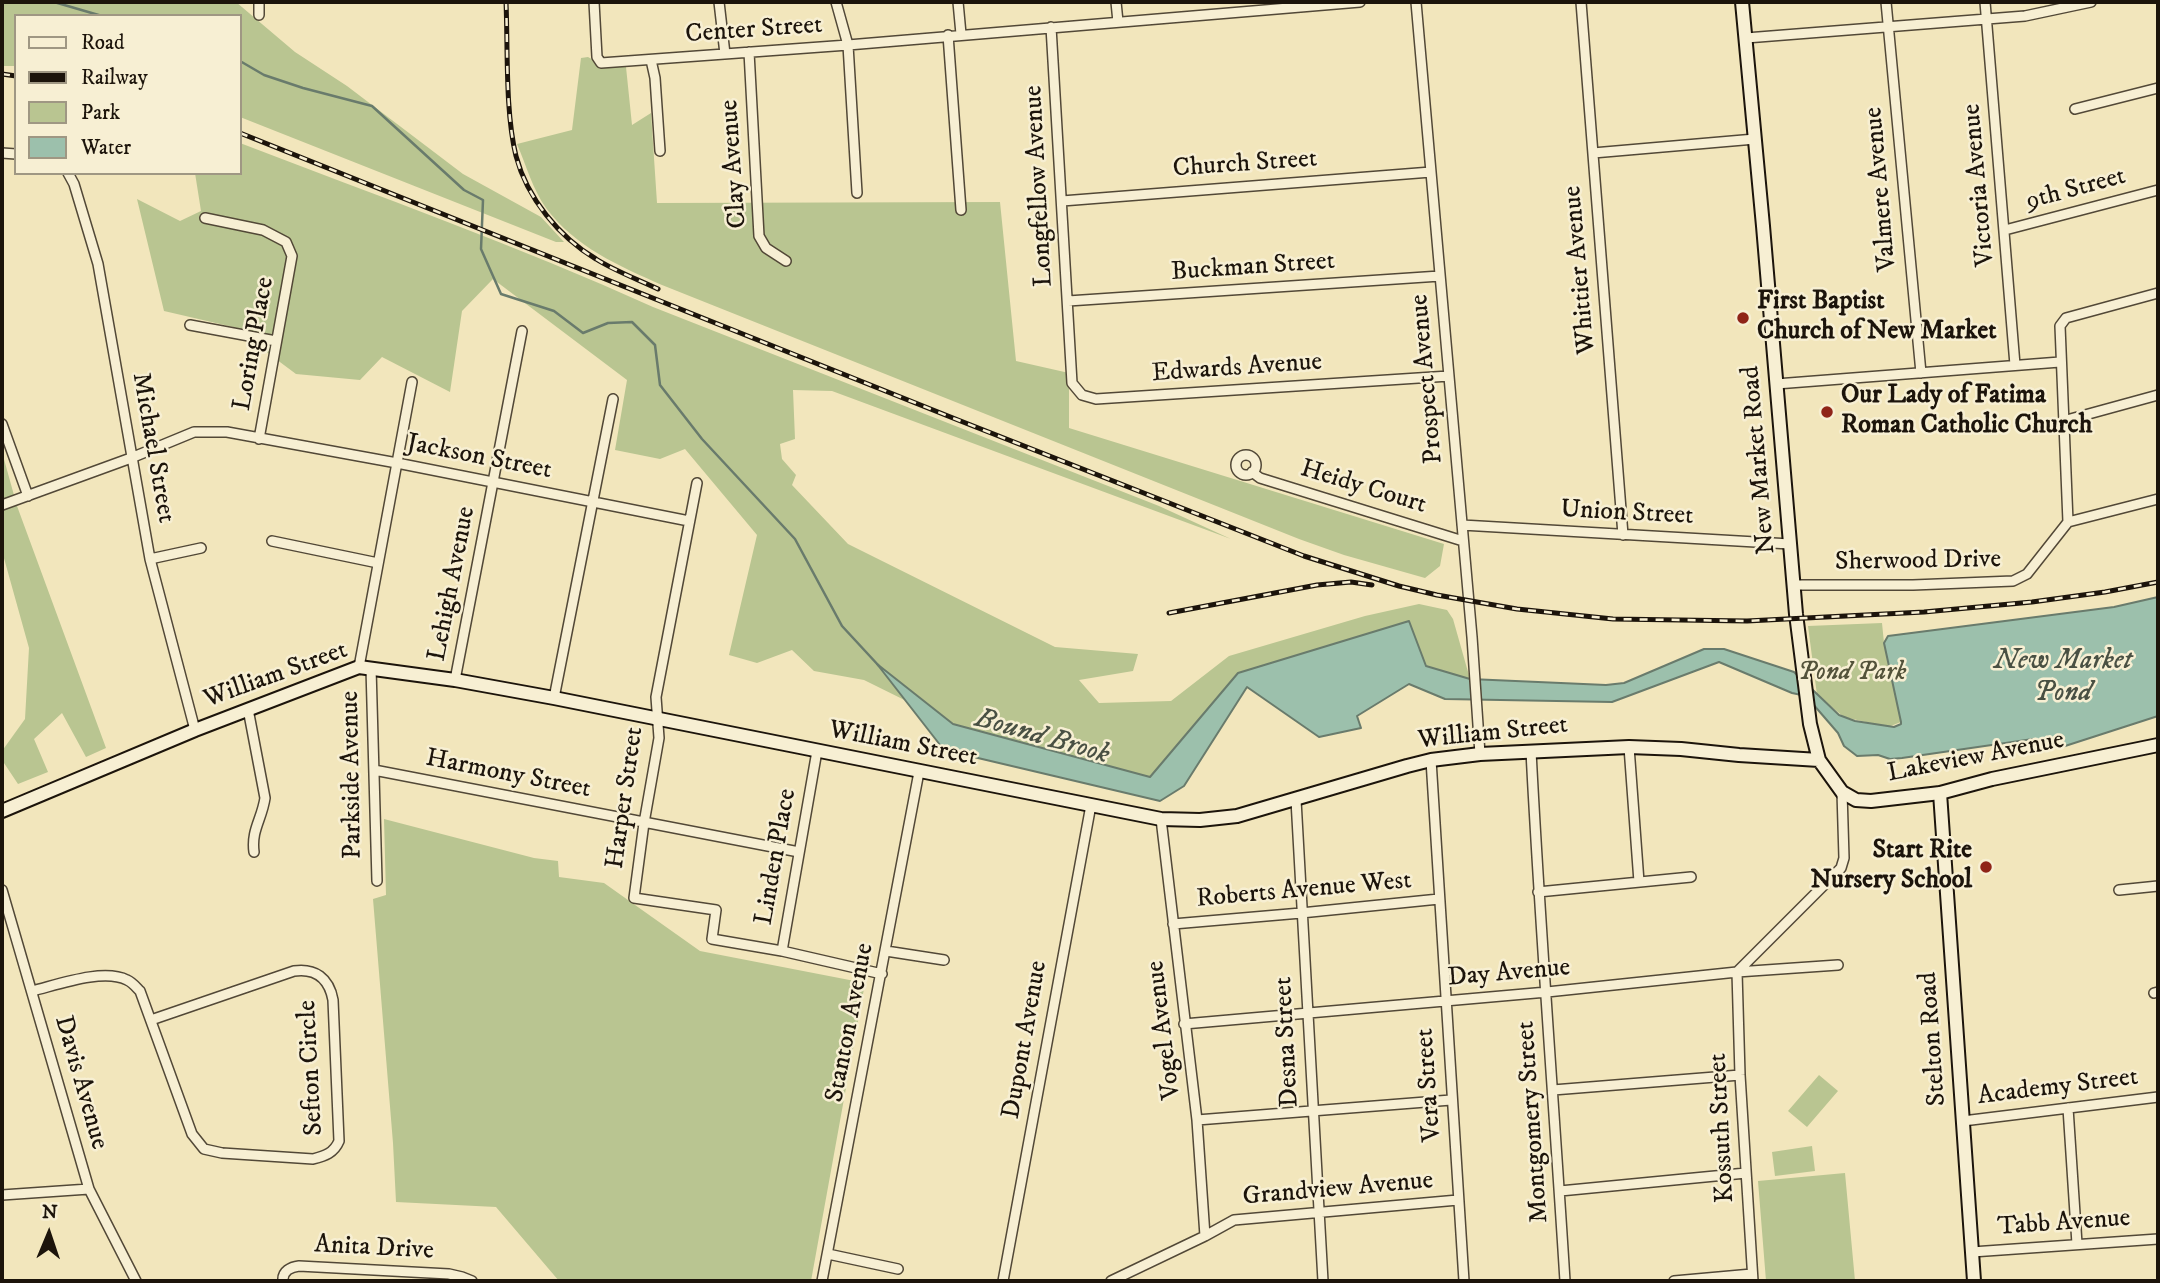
<!DOCTYPE html>
<style>
body{margin:0}
#map{position:relative;width:2160px;height:1283px;overflow:hidden;background:#f2e6bc;font-family:"IM FELL DW Pica",serif}
canvas{display:block}
.frame{position:absolute;inset:0;border:4px solid #1c140b;pointer-events:none}
.legend{position:absolute;left:14px;top:14px;width:228px;height:161px;box-sizing:border-box;background:#f7efd3;border:2px solid #9f9783;margin:0;padding:9px 12px;list-style:none;font-size:21px;color:#1c140b}
.legend li{display:flex;align-items:center;gap:14px;height:35px}
.legend b{width:35px;border:2px solid #9f9783}
.north{position:absolute;left:14px;top:1199px;width:70px;height:70px;-webkit-text-stroke:5px #f7efd3;paint-order:stroke;rotate:2deg;font-size:19px;font-weight:700;line-height:28px;text-align:center;color:#1c140b}
.north::after{content:'';display:block;margin:auto;width:24px;height:32px;background:#1c140b;clip-path:polygon(50% 0,100% 100%,50% 72%,0 100%)}
</style>
<div id="map">
<canvas width="2160" height="1283"></canvas>
<div class="frame"></div>
<ul class="legend">
<li><b style="height:9px;background:#f7efd3"></b>Road</li>
<li><b style="height:9px;background:#1c140b"></b>Railway</li>
<li><b style="height:19px;background:#b9c591"></b>Park</li>
<li><b style="height:19px;background:#9cc0ac"></b>Water</li>
</ul>
<div class="north">N</div>
</div>
<script>
const c = document.querySelector('canvas').getContext('2d');
c.lineJoin = 'round';
function paint(path, color) { c.fillStyle = color; c.fill(path, 'evenodd'); }
function strokePath(path, color, width, dash) { c.strokeStyle = color; c.lineWidth = width; c.lineCap = dash ? 'butt' : 'round'; c.setLineDash(dash || []); c.stroke(path); }
function drawText(font, color, halo, rows, align = 'center') {
  c.font = font + ' "IM FELL DW Pica",serif'; c.lineWidth = 5; c.setLineDash([]); c.textBaseline = 'middle'; c.strokeStyle = halo; c.fillStyle = color; for (const [text, x, y, turn = 0] of rows) {
    c.save(); c.translate(x, y); c.rotate((+turn || 0) * Math.PI / 180); c.textAlign = isNaN(turn) ? turn : align; if (halo) c.strokeText(text, 0, 0); c.fillText(text, 0, 0); c.restore();
  }
}
paint(new Path2D(`
 M2,2H236L295,52L347,86L463,174L541,217L564,242H556L240,117V16H16V66H2Z
 M588,57L604,66L626,67L632,125L651,113L657,203L1000,202L1016,361L1069,373V428L1444,544L1440,566L1425,578L1344,555L1299,539L662,285C619,266 575,247 546,208C533,190 526,165 517,144L572,130L581,58Z
 M240,143C378,196 518,246 653,307L1159,506L1231,539L832,391L793,390L795,439L780,444L782,459L796,475L792,485L848,544L1055,647L1138,654L1133,671L1079,680L1099,703L1171,701L1229,656L1365,616L1419,604L1447,610L1453,619L1470,679L1426,666L1408,621L1238,673L1150,777L953,724L864,680L814,671L792,650L757,663L729,655L757,535L685,449L660,459L615,450L627,380L493,279L462,311L450,392L382,357L360,380L296,374L233,327L164,311L137,199L180,221L201,211L195,173H240Z
 M2,452L17,506L106,748L86,757L62,713L34,739L48,772L18,784L2,760V751L25,719L29,648L2,551Z
 M1882,623L1884,643L1901,722L1888,727L1844,717L1817,695L1808,626Z
 M384,819L534,858L558,861L559,877L604,883L700,951L865,983L811,1281H559L496,1207L396,1202L393,1143L373,899L386,895Z
 M1819,1075L1838,1091L1807,1127L1788,1111Z
 M1812,1146L1815,1171L1775,1176L1772,1152Z
 M1845,1173L1855,1281H1766L1758,1181Z`), '#b9c591');
const water = new Path2D(`
 M2158,597V716L2062,747L2033,739L1902,758L1890,759L1878,755L1857,756L1844,746L1838,733L1806,696L1792,693L1719,662L1612,702L1445,699L1409,684L1357,716L1361,728L1319,737L1247,687L1184,786L1160,801L944,750L877,664L953,724L1150,777L1238,673L1409,621L1426,666L1470,679L1606,685L1624,683L1704,649H1724L1794,672L1839,715L1855,721L1894,727L1901,724V722L1884,643L1888,636L2114,607Z`);
paint(water, '#9cc0ac');
strokePath(water, '#697b6c', 2);
strokePath(new Path2D(`
 M54,2L102,16
 M240,61L264,75L303,88L372,106L464,190L483,200L481,249L501,294L554,311L583,333L608,323L632,322L655,345L660,385L702,439L795,539L842,626L879,666`), '#697b6c', 2.5);
const street = new Path2D(`
 M594,2L597,57L601,63L848,45L1360,2
 M719,2L725,54
 M836,2L848,45L857,193
 M958,2L961,34
 M1116,2L1118,22
 M1416,2L1472,637L1480,754
 M1581,2L1623,535
 M1886,2L1921,373
 M1985,2L2015,365
 M259,15V2
 M1051,27L1072,383L1082,395L1096,399L1449,376
 M948,35L961,210
 M1746,38L2025,16L2091,2
 M749,52L759,236L766,248L786,261
 M651,60L655,78L660,151
 M2075,109L2158,88
 M2,153L16,154
 M1593,153L1755,139
 M68,173L74,184L98,264L150,559L195,730
 M1062,201L1431,172
 M205,218L263,230L286,242L292,256L259,439
 M2005,230L2158,190
 M1068,301L1440,276
 M190,325L276,341
 M1776,384L2060,362
 M2063,421L2158,395
 M2,424L28,496
 M1236 465a10 10 0 1 1 20 0a10 10 0 1 1-20 0Z
 M1252,472L1260,478L1463,541
 M697,483L656,697L659,738L644,823L634,898L716,910L712,939L782,951L882,974
 M2,505L131,458L194,432H227L397,463L689,521
 M2068,522L2158,499
 M1462,525L1790,544
 M272,541L378,563
 M150,559L201,548
 M1794,585H1913L2013,581L2027,574L2068,522L2060,326L2066,318L2158,293
 M359,667L412,382
 M371,668L377,881
 M455,680L522,331
 M554,698L613,399
 M248,709L265,798C262,819 251,830 254,852
 M1629,747L1639,882
 M1531,751C1540,928 1554,1104 1565,1281
 M1431,760L1464,1281
 M374,770L799,852
 M1296,800L1323,1281
 M1161,819L1197,1120L1205,1236
 M2,890L89,1189L136,1281
 M2119,890L2158,886
 M1538,892L1691,877
 M1173,924L1301,913L1439,899
 M782,951L817,751
 M886,951L944,960
 M32,991C57,985 103,968 127,980C132,982 136,987 140,991L192,1134L204,1149L222,1153L313,1159C325,1156 334,1153 339,1141L333,1000C329,978 315,968 294,971L151,1020
 M2154,993L2158,992
 M1184,1024L1547,992L1737,972L1838,965
 M1553,1090L1740,1075
 M2068,1108L2077,1244
 M1197,1120L1451,1100
 M1963,1121L2158,1097
 M1560,1191L1746,1173
 M2,1195L89,1189
 M1972,1252L2158,1239
 M828,1254L898,1269
 M283,1281C282,1271 291,1267 299,1266L449,1274L462,1277L472,1281
 M822,1281L919,772
 M1003,1281L1091,805
 M1111,1281L1205,1236L1234,1220L1458,1200
 M1674,1281L1752,1274
 M1753,1281L1740,1075L1737,972L1841,868L1844,858L1842,792`);
const secondary = new Path2D(`
 M1742,2L1763,226L1796,614L1810,724L1819,760L1842,792L1856,800L1871,801L1940,793L1992,779L2158,745
 M1940,793L1974,1281
 M2,811L195,730L359,667L455,680L554,698L1161,819L1200,820L1237,816L1407,766L1431,760L1480,754L1629,747L1681,749L1739,755L1819,760`);
strokePath(street, '#524837', 12);
strokePath(secondary, '#1c140b', 16);
strokePath(street, '#f7efd3', 9);
strokePath(secondary, '#f7efd3', 12);
const rail = new Path2D(`
 M506,2C508,49 505,111 516,156C527,198 559,237 596,259C615,271 637,279 658,289
 M2,74L16,76
 M240,133L958,420L1304,556L1399,586L1437,595L1517,609L1613,619L1747,621L1924,612L2032,602L2105,592L2158,582
 M1169,613L1317,585L1351,582L1372,585`);
strokePath(rail, '#1c140b', 5);
strokePath(rail, '#f7efd3', 2.5, [8]);
for (const [x, y, r, color] of [
 [1743,318,7,"#8f2418"],
 [1827,412,7,"#8f2418"],
 [1986,867,7,"#8f2418"]
]) { const dot = new Path2D(); dot.arc(x, y, r, 0, 2 * Math.PI); c.fillStyle = color; c.fill(dot); strokePath(dot, '#f7efd3', 2.5); }
drawText('26px', '#1c140b', '#f7efd3', [
 ["Center Street",754,31,-4],
 ["Clay Avenue",735,164,-94],
 ["Church Street",1245,165,-4],
 ["Victoria Avenue",1980,185,-95],
 ["Longfellow Avenue",1040,186,-93],
 ["Valmere Avenue",1882,189,-95],
 ["9th Street",2076,190,-15],
 ["Buckman Street",1253,268,-4],
 ["Whittier Avenue",1581,270,-95],
 ["Loring Place",255,344,-80],
 ["Edwards Avenue",1237,369,-4],
 ["Prospect Avenue",1428,379,-95],
 ["Michael Street",152,448,80],
 ["Jackson Street",479,458,11],
 ["New Market Road",1760,460,-95],
 ["Heidy Court",1363,488,17],
 ["Union Street",1627,514,3],
 ["Sherwood Drive",1918,562,-1],
 ["Lehigh Avenue",453,584,-79],
 ["William Street",276,676,-20],
 ["William Street",1493,734,-6],
 ["William Street",903,745,11],
 ["Lakeview Avenue",1976,758,-11],
 ["Parkside Avenue",353,775,-91],
 ["Harmony Street",508,775,11],
 ["Harper Street",626,798,-82],
 ["Linden Place",777,857,-80],
 ["Roberts Avenue West",1304,891,-5],
 ["Day Avenue",1509,974,-5],
 ["Stanton Avenue",851,1023,-79],
 ["Vogel Avenue",1165,1030,-97],
 ["Stelton Road",1934,1039,-94],
 ["Dupont Avenue",1026,1040,-80],
 ["Desna Street",1288,1042,-93],
 ["Sefton Circle",312,1068,-93],
 ["Davis Avenue",80,1083,74],
 ["Vera Street",1430,1085,-94],
 ["Academy Street",2058,1088,-7],
 ["Montgomery Street",1534,1122,-94],
 ["Kossuth Street",1723,1128,-93],
 ["Grandview Avenue",1338,1190,-5],
 ["Tabb Avenue",2064,1224,-4],
 ["Anita Drive",374,1249,3]
]);
drawText('bold 26px', '#1c140b', '#f7efd3', [
 ["First Baptist",1757,303],
 ["Church of New Market",1757,333],
 ["Our Lady of Fatima",1841,397],
 ["Roman Catholic Church",1841,427],
 ["Start Rite",1972,852,"right"],
 ["Nursery School",1972,882,"right"]
], 'left');
drawText('italic 26px', '#53523a', '#f7efd3', [
 ["Pond Park",1852,674]
]);
drawText('italic 28px', '#495043', '#f7efd3', [
 ["New Market",2063,662],
 ["Pond",2063,694],
 ["Bound Brook",1042,738,16]
]);
</script>
